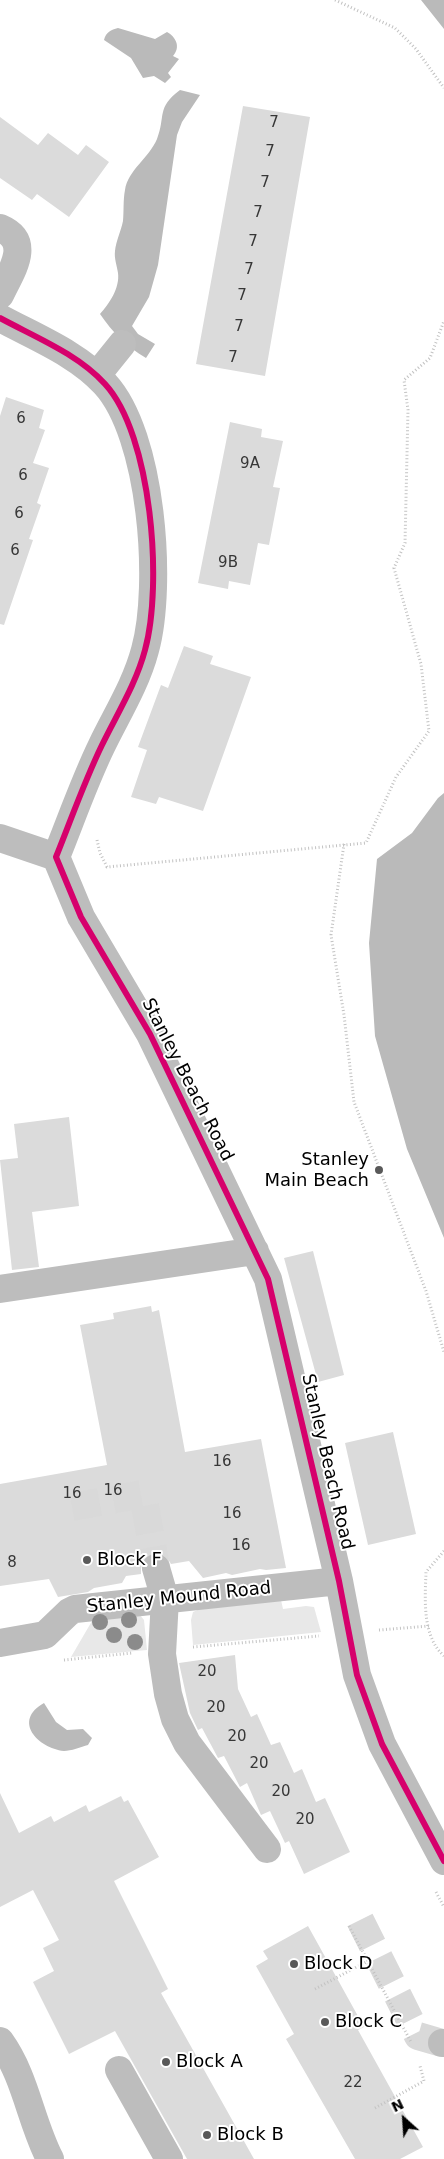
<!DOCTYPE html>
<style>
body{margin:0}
#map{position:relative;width:444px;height:2159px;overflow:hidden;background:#fff;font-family:"DejaVu Sans",sans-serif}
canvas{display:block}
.north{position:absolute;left:379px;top:2094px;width:50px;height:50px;-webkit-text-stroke:4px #fff;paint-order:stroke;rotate:334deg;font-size:14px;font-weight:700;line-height:20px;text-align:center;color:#000}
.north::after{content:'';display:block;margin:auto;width:18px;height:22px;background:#000;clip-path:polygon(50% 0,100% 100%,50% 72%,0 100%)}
</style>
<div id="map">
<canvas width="444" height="2159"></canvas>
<div class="north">N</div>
</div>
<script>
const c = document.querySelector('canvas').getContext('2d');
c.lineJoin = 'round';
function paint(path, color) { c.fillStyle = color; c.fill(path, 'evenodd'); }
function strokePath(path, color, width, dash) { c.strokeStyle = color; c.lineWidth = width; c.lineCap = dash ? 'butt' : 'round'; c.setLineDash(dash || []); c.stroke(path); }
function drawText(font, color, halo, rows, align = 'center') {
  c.font = font + ' "DejaVu Sans",sans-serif'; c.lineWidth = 4; c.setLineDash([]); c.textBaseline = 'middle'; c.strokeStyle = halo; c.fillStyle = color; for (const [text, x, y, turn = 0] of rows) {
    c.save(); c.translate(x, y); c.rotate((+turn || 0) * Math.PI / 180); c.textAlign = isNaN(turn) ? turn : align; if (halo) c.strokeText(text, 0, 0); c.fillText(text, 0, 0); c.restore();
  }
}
paint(new Path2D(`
 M281,1600L283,1609L306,1606L314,1607L321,1632L193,1645L191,1620L193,1612L200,1609Z
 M140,1615L144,1620L147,1650L71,1657L92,1621Z`), '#e8e8e8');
paint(new Path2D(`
 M421,0H444V29Z
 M118,28L155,39L167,32C176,37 181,47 173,56L179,59L168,73L171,77L165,83L154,76L143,78L131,58L104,40C106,32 111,30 118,28Z
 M180,90L200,95L182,122L177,135L158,265L149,297L132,326L138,334L155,344L146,358C126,346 113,333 100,314C109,304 120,288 118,273C117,266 114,258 115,251C116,241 121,231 123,221C124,211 123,200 125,190C128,170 149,158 157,139C166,116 156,108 180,90Z
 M444,793V1238L407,1149L375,1036L369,943L377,859L412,833L438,798Z
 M44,1703L56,1722L67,1730L83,1729L92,1738L88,1745C81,1747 71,1751 64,1751C38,1748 12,1721 44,1703Z`), '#bababa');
paint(new Path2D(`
 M243,106L310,117L265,376L196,364Z
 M0,117L38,145L48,133L78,155L86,145L109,162L69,217L37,194L32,200L0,178Z
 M6,397L44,410L39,428L45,430L33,463L49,468L37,503L41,505L29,539L33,540L4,625L0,624V416Z
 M230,422L262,429L261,437L283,441L273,487L280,488L269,545L258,543L250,585L229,581L228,589L198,583Z
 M184,646L213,656L210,664L251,677L203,811L159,797L156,804L131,797L147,750L138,747L161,685L168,688Z
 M69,1117L79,1206L32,1212L39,1267L12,1270L0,1160L18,1158L14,1124Z
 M313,1251L344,1375L318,1382L284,1258Z
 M151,1306L152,1312L159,1310L185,1452L261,1439L286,1568L266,1570L260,1569L232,1575L226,1573L203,1578L189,1561L171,1564L166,1556L160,1553H152L145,1557L141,1564V1574L126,1576L122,1583L94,1588L88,1592L58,1597L49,1579L0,1586V1484L107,1465L80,1325L114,1319L113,1313Z
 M393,1432L416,1534L368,1545L345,1443Z
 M235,1655L238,1689L251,1717L257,1714L271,1745L280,1742L294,1773L302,1769L316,1802L325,1798L350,1852L304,1874L289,1841L285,1843L270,1811L261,1815L247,1783L240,1787L224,1756L218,1758L202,1728L198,1730L190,1713L179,1663Z
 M0,1793L19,1833L51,1816L54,1822L86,1805L89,1812L121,1796L124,1802L128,1800L159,1857L114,1881L168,1989L161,1993L254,2159H187L115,2031L69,2054L33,1982L54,1971L43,1948L59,1940L33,1890L0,1907Z
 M308,1926L364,2027L358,2030L423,2147L400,2159H355L286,2039L294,2034L256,1966L268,1959L263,1951Z`), '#dbdbdb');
strokePath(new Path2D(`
 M72,1507L143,1494L156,1568
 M360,1920L418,2036L442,2043`), '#d9d9d9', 28, [28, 14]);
strokePath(new Path2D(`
 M335,0L395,28L416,49L444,88
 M97,840L100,853L107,867L366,843L396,777L429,731L421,664L394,568L405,543L408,410L404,380L430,358L444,321
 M344,844L331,935L344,1015L354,1102L426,1291L444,1352
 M444,1551L426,1572C425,1600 422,1636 444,1656
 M379,1630L429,1626
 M193,1647L319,1636
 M64,1660L132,1653
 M436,1892L444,1907
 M349,1926L411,2042
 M315,1989L368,1961
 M375,2108L424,2081L420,2066`), '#c2c2c2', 3, [1, 2.5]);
strokePath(new Path2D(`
 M0,228C33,242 11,271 0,295
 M0,318C35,337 78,354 105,384C152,435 163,585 145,650C136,684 117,714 102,745C84,782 71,820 56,857L81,917L150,1034L268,1279L339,1581L357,1675L382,1744L444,1861
 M97,375L122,344
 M0,838L56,857
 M0,1289L255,1251
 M156,1568L165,1599L162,1654L168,1694L175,1719L187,1743L267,1849
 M0,1643L45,1635L69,1612L75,1609L339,1581
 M442,2043H444
 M119,2070L169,2159`), '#bdbdbd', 28);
strokePath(new Path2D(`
 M0,2041C26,2077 30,2120 50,2159`), '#bdbdbd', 28);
strokePath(new Path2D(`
 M0,318C35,337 78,354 105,384C152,435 163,585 145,650C136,684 117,714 102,745C84,782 71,820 56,857L81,917L150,1034L268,1279L339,1581L357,1675L382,1744L444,1861`), '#d6006c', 6);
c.fillStyle = '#8b8b8b';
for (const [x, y] of [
 [129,1620],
 [100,1622],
 [114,1635],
 [135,1642]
]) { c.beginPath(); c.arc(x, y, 8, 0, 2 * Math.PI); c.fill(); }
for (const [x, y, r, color] of [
 [379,1170,5,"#595959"],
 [87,1560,5,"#595959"],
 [294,1964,5,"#595959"],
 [325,2022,5,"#595959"],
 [166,2062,5,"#595959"],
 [207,2135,5,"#595959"]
]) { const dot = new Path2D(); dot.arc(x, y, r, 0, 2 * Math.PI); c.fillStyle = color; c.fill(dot); strokePath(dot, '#fff', 2); }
drawText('15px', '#373737', null, [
 ["7",274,123],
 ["7",270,152],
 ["7",265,183],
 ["7",258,213],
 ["7",253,242],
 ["7",249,270],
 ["7",242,296],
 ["7",239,327],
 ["7",233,358],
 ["6",21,419],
 ["9A",250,464],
 ["6",23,476],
 ["6",19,514],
 ["6",15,551],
 ["9B",228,563],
 ["16",222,1462],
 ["16",113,1491],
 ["16",72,1494],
 ["16",232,1514],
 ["16",241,1546],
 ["8",12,1563],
 ["20",207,1672],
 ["20",216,1708],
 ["20",237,1737],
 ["20",259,1764],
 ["20",281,1792],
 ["20",305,1820],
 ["22",353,2083]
]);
drawText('18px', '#000', '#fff', [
 ["Stanley Beach Road",187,1080,63],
 ["Stanley Beach Road",327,1462,77],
 ["Stanley Mound Road",179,1598,-6]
]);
drawText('18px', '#000', '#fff', [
 ["Stanley",369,1160,"right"],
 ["Main Beach",369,1181,"right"],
 ["Block F",97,1560],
 ["Block D",304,1964],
 ["Block C",335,2022],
 ["Block A",176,2062],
 ["Block B",217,2135]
], 'left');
</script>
